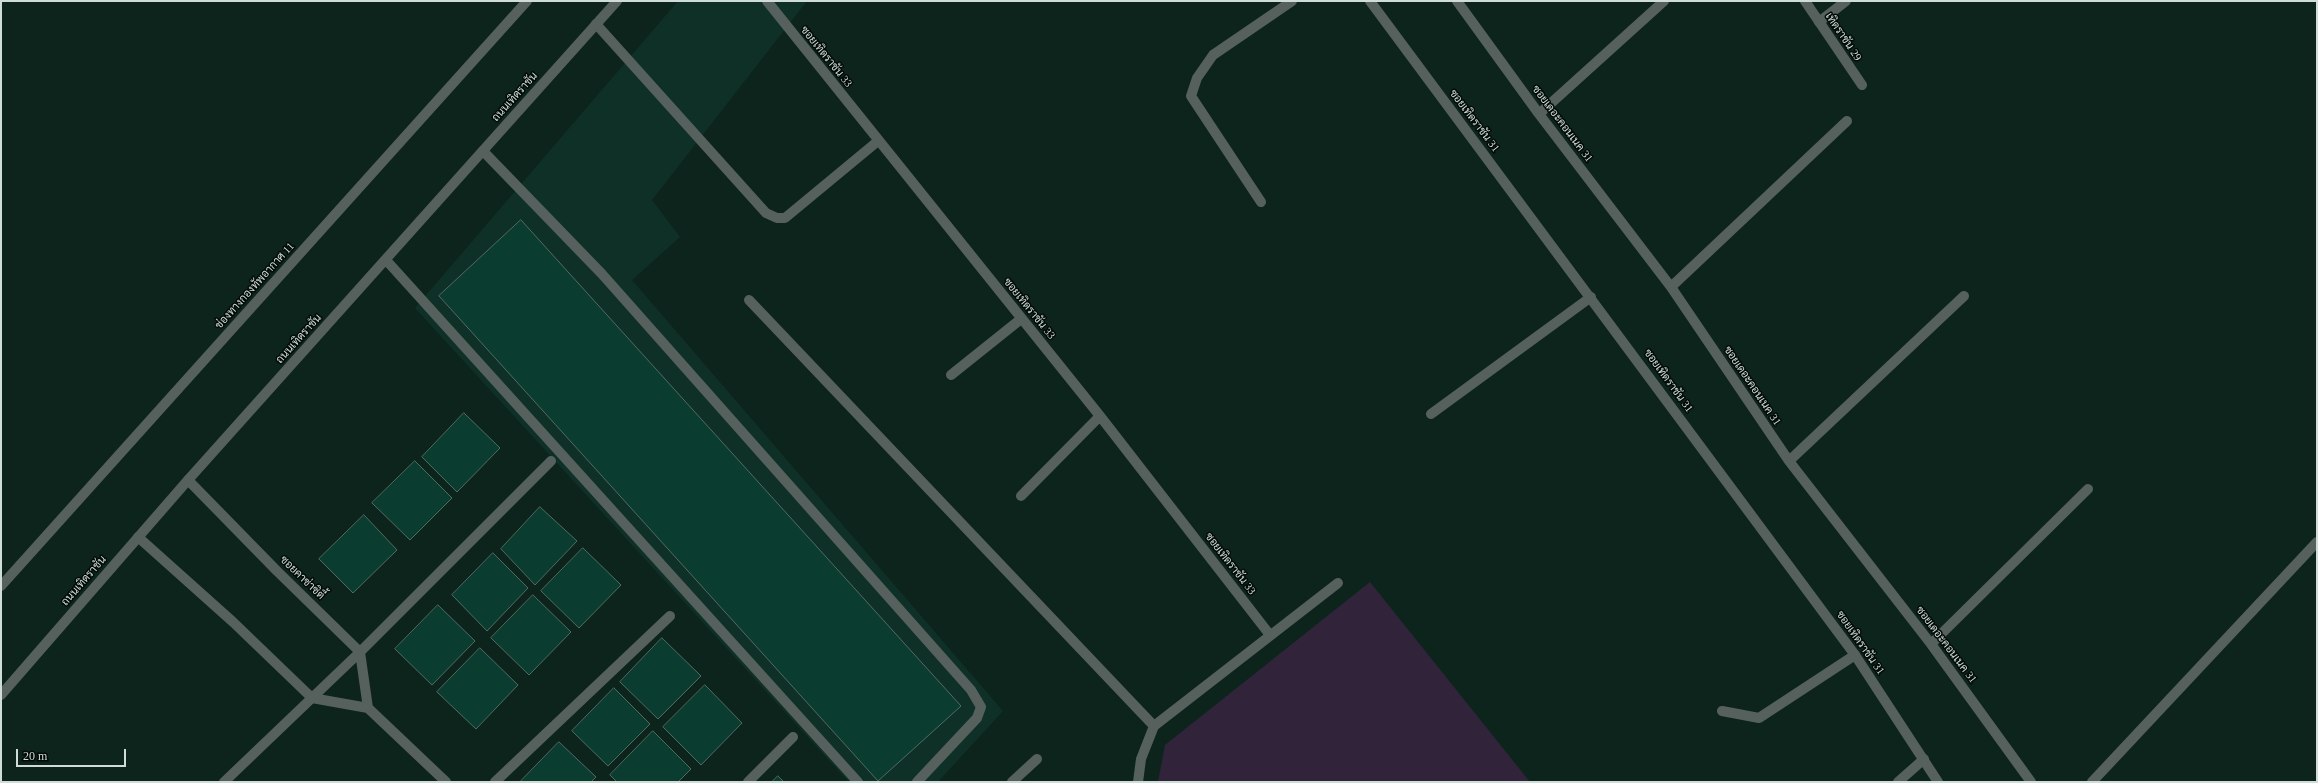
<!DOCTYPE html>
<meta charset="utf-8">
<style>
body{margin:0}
#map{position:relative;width:2318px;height:783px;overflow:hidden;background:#0d241d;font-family:"Times New Roman",serif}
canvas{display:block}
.frame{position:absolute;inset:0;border:2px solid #cfdcd7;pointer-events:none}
.scale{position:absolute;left:16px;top:749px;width:110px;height:18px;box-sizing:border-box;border:2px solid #cfdcd7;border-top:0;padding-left:5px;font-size:12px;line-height:14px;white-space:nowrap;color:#cfdcd7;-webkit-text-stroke:3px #030b08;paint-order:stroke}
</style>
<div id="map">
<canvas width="2318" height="783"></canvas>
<div class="frame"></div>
<div class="scale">20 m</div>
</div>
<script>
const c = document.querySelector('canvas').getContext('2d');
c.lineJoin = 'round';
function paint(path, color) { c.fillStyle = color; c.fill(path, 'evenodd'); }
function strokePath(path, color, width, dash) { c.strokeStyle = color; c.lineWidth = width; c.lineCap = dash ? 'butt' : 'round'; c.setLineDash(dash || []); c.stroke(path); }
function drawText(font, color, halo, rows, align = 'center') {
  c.font = font + ' "Times New Roman",Sarabun,serif'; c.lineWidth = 3; c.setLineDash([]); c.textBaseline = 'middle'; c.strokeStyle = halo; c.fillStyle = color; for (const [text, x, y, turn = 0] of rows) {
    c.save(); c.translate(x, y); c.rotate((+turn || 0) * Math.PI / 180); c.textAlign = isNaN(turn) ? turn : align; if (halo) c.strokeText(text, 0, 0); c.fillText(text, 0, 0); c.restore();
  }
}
paint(new Path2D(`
 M678,1H807L652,200L680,237L632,280L1003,711L938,782H849L415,308Z`), '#0f3027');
paint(new Path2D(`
 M1370,582L1530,782H1158L1165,745Z`), '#31243a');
const building = new Path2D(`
 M521,220L961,706L878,781L439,296Z
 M464,413L500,448L457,492L422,457Z
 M415,461L452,498L410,540L372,503Z
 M540,507L577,541L535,585L501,549Z
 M364,515L397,550L353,593L319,559Z
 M583,548L621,585L579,628L541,591Z
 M493,553L528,588L487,631L452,595Z
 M533,595L571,632L529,675L491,638Z
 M438,605L475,641L432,685L395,649Z
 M662,638L701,676L658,719L620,682Z
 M480,648L518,685L476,729L437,692Z
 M705,685L742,723L701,765L663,727Z
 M614,688L650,724L608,766L572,731Z
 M653,731L691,769L678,782H617L610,775Z
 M559,742L596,777L591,782H520Z
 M778,776L784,782H772Z`);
paint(building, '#0a3d30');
strokePath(building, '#526b62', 1);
strokePath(new Path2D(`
 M1819,22L1846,1
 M483,151L602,274L971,690L981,707L977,718L917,782
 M1261,202L1191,96L1197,78L1213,55L1292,1
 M386,260L858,782
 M1431,414L1591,297
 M1,586L527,1
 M1722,711L1759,718L1855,655
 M1898,782L1924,759`), '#56615d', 10);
strokePath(new Path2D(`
 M767,1L1100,416L1270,635
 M1370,1L1855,655L1938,782
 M1457,1L1539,114L1671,287L1789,461L1931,644L2031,782
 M1805,1L1862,85
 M596,24L766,213L777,218H785L878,141
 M1539,114L1664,1
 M1671,287L1847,121
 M749,300L1154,726
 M951,375L1021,319
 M1789,461L1964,296
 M188,480L277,571L360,652L368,708
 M1021,496L1100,416
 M138,537L233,622L312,698L368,708L446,782
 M1931,644L2088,489
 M224,782L360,652L551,461
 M495,782L670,616
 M748,782L793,737
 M1012,782L1037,759
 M1138,782L1141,759L1154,726L1338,583
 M2092,782L2317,542`), '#56615d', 10);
strokePath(new Path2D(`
 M1,695L188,480L617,1`), '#56615d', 10);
drawText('11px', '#cfdcd7', '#030b08', [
 ["เทิดราชัน 29",1843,37,56],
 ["ซอยเทิดราชัน 33",826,57,51],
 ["ถนนเทิดราชัน",515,97,-48],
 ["ซอยเทิดราชัน 31",1474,121,53],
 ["ซอยเดอะคอนเนค 31",1562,124,53],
 ["ช่องทางกองทัพอากาศ 11",255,286,-48],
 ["ซอยเทิดราชัน 33",1029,309,51],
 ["ถนนเทิดราชัน",299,339,-48],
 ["ซอยเทิดราชัน 31",1668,381,54],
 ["ซอยเดอะคอนเนค 31",1752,386,56],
 ["ซอยเทิดราชัน 33",1230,564,52],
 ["ซอยคาซ่าซิตี้",302,578,44],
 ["ถนนเทิดราชัน",84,581,-49],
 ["ซอยเทิดราชัน 31",1860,643,55],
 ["ซอยเดอะคอนเนค 31",1946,645,53]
]);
</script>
